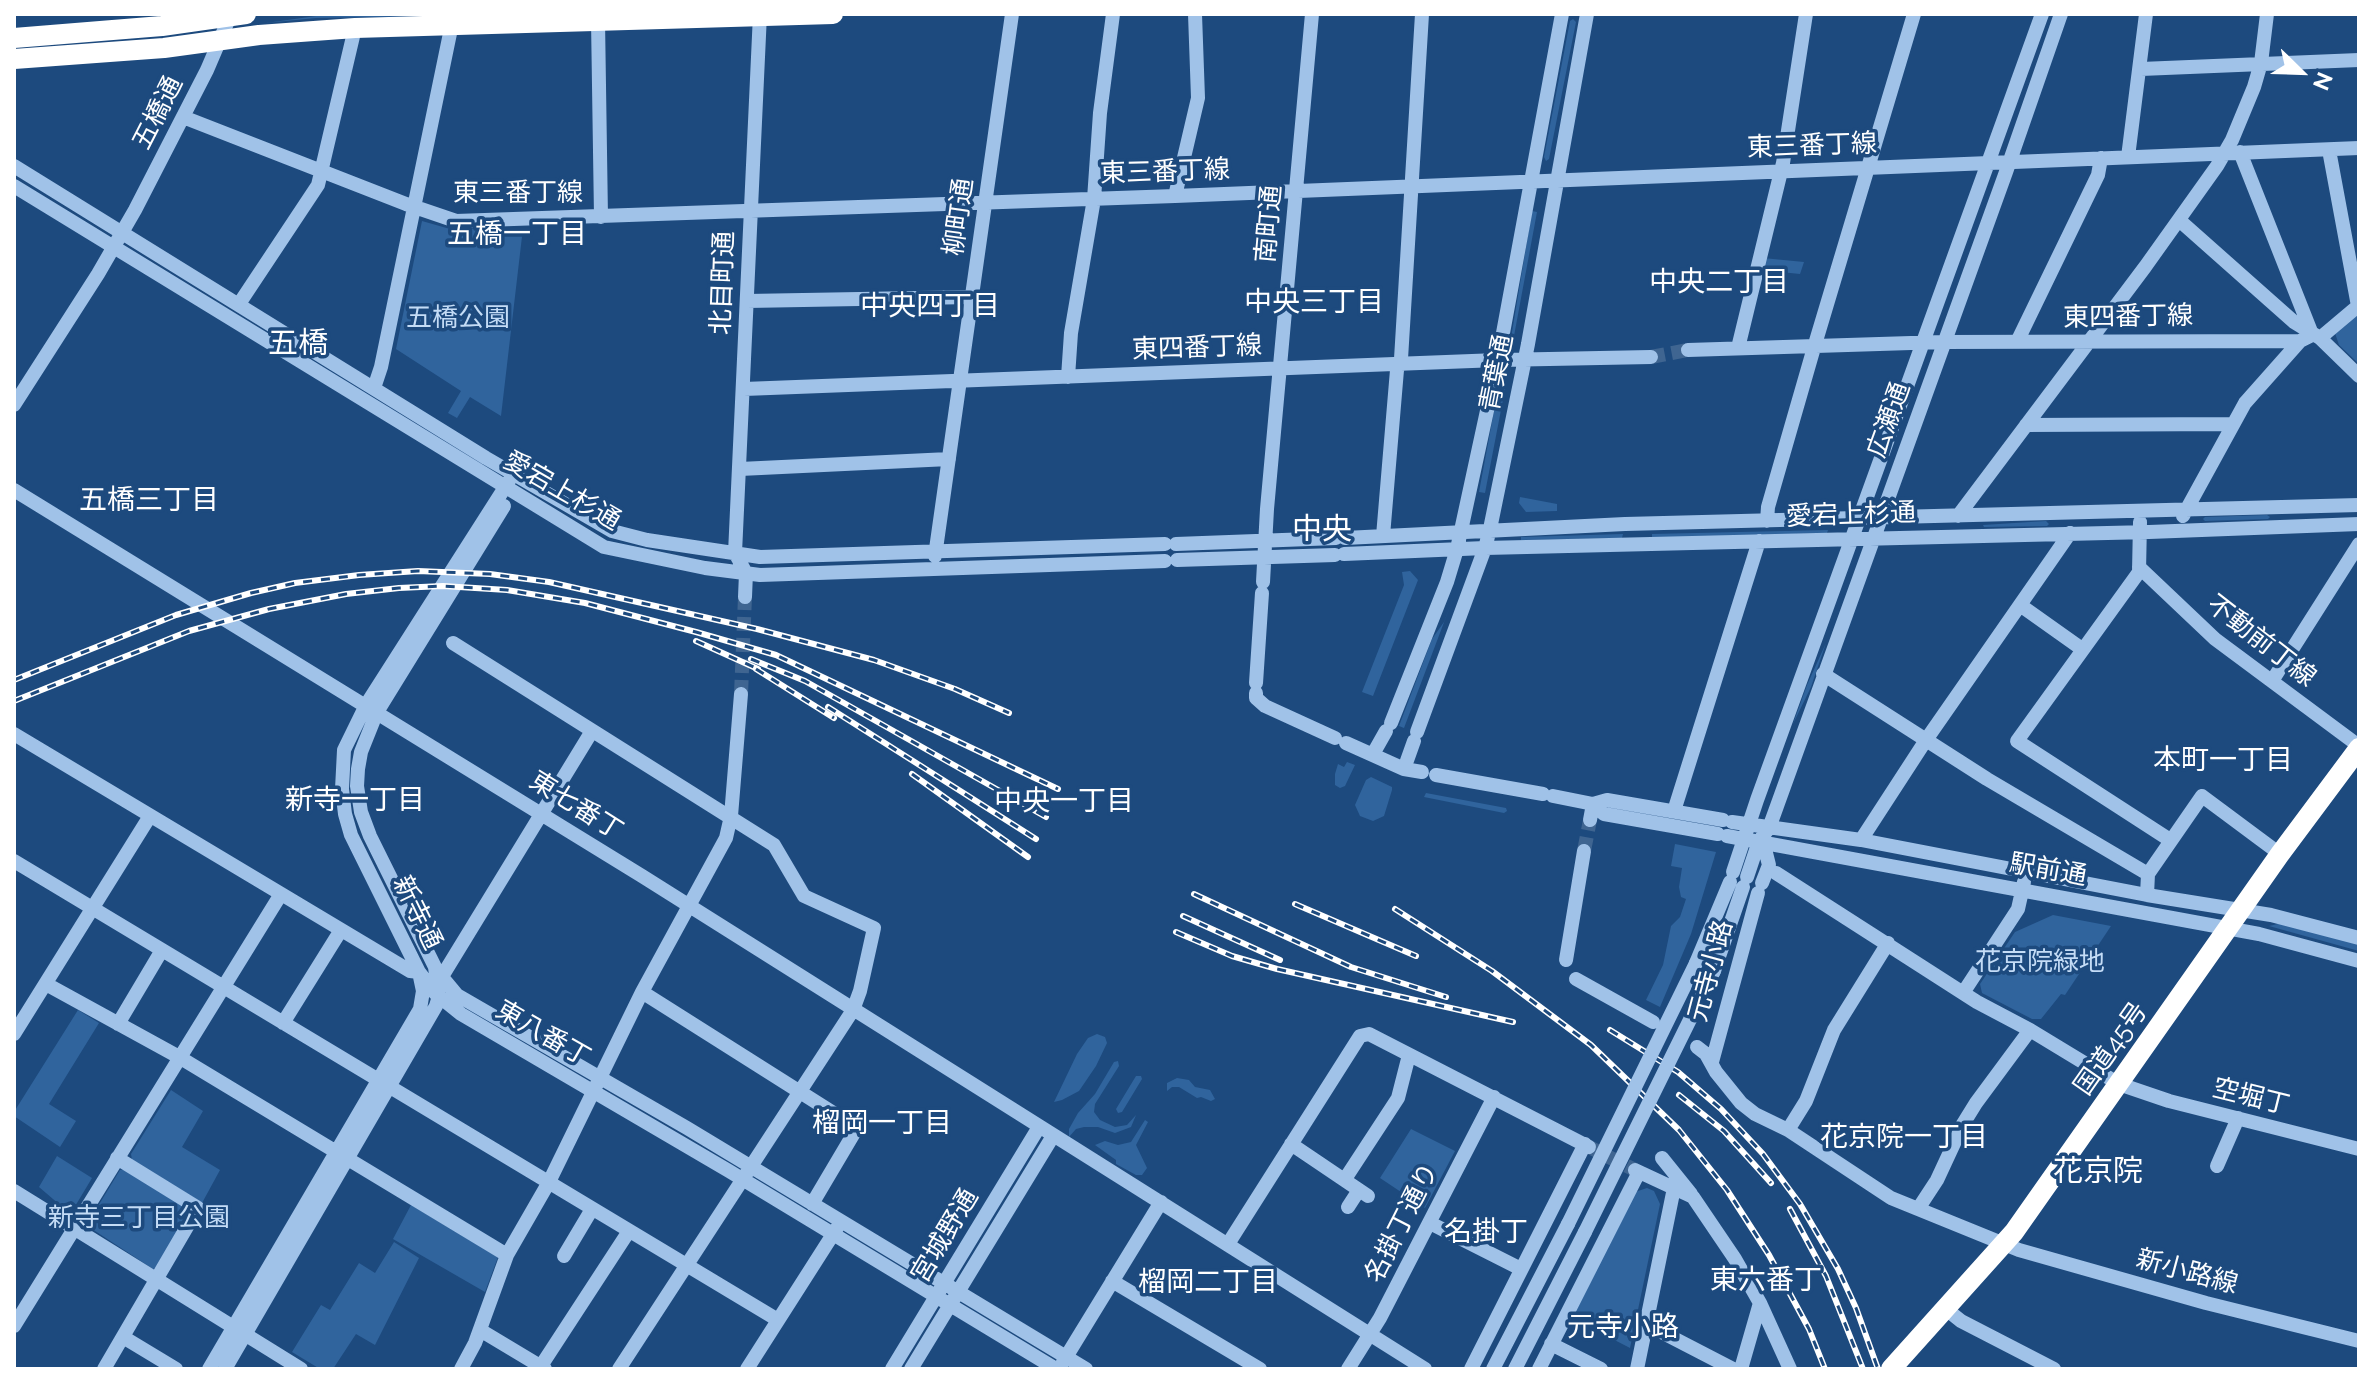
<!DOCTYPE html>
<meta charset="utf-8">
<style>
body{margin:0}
#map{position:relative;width:2373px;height:1383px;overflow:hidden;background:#1d4a7e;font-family:Raleway,sans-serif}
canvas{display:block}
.frame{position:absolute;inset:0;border:16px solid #fff;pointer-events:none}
.north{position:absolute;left:2261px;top:32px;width:80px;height:80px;-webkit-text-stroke:6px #1d4a7e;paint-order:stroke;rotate:113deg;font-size:22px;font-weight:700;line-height:32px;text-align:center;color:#fff}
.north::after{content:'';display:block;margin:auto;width:28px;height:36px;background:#fff;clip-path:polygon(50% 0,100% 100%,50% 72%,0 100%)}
</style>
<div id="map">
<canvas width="2373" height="1383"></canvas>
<div class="frame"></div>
<div class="north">N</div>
</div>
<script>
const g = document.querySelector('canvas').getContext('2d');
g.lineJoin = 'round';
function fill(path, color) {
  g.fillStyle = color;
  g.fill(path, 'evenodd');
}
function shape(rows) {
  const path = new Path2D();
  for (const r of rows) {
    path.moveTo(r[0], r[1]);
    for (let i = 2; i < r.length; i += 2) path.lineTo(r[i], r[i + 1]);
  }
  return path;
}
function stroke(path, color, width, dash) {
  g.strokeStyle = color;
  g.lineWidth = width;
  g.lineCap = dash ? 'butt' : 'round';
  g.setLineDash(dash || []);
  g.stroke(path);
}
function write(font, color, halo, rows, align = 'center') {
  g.font = font + ' Raleway,"Noto Sans JP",sans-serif';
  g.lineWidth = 7;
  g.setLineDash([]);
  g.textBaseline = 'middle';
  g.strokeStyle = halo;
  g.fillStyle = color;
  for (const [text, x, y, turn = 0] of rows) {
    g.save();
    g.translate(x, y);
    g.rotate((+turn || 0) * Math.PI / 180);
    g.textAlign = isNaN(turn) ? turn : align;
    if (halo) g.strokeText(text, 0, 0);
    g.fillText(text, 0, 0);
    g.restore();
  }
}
const green = shape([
 [370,14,432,16,316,18,266,23,316,16],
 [1573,19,1576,22,1549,159,1546,161,1544,157,1570,21],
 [1532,211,1537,212,1514,336,1511,338],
 [422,221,450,229,523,228,501,416,470,397,457,418,448,413,461,391,396,349],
 [1763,258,1804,262,1800,274,1761,270],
 [2359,311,2359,364,2339,345,2334,330],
 [1503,380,1506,384,1485,493,1479,492,1499,384],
 [1520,497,1557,504,1557,511,1526,512,1519,503],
 [2267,515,2270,517,2268,519,2205,521,2203,519,2205,517],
 [2046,521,2049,524,2047,526,1984,527,1983,525],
 [1828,530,1827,533,1652,538,1652,534],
 [1623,534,1622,538,1521,540,1521,537],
 [1410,571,1418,580,1373,696,1362,692,1404,585,1402,572],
 [1457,588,1404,728,1399,726,1432,639,1444,622],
 [1826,643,1811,687,1793,724,1807,685],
 [1347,762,1355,765,1345,786,1340,788,1335,785,1335,774,1338,764,1344,767],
 [1371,777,1392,787,1392,790,1384,816,1373,821,1360,816,1355,805,1366,780],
 [1426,793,1506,808,1507,811,1504,813,1424,797],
 [1675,844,1716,852,1691,934,1660,1007,1646,1000,1663,965,1671,926,1680,917,1686,899,1681,897,1679,887,1682,868,1671,866],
 [2053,915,2111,926,2065,995,2061,994,2041,1019,2032,1019,1982,993,1980,984,2015,932],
 [2282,923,2359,944,2359,951,2269,926],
 [78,1010,99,1023,49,1104,76,1121,60,1147,14,1116,14,1112],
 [1097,1034,1105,1037,1107,1043,1096,1066,1079,1091,1062,1100,1054,1102,1077,1054,1088,1038],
 [1118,1061,1119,1066,1095,1104,1094,1112,1100,1120,1115,1127,1127,1125,1136,1115,1131,1127,1115,1133,1098,1127,1084,1127,1076,1129,1069,1137,1069,1129,1078,1113,1095,1094,1114,1062],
 [1136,1076,1141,1076,1142,1079,1122,1112,1118,1113,1116,1109],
 [1177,1078,1189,1080,1195,1087,1210,1090,1215,1099,1211,1101,1201,1097,1197,1098,1179,1087,1172,1087,1167,1091,1167,1083],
 [171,1090,203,1111,182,1147,220,1170,202,1203,132,1160,131,1154],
 [1145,1120,1148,1122,1136,1145,1147,1168,1142,1175,1136,1175,1116,1164,1116,1160,1095,1145,1105,1141,1118,1145,1131,1142],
 [1411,1129,1455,1151,1425,1208,1380,1178],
 [57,1156,92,1178,74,1208,67,1211,39,1187],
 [126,1169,188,1207,190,1214,160,1266,153,1269,92,1229,89,1221,120,1170],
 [1647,1188,1654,1191,1660,1204,1630,1348,1570,1317,1635,1192],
 [411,1205,498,1257,485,1292,393,1239],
 [394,1242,419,1258,375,1345,356,1334,333,1369,320,1369,292,1352,321,1305,330,1310,359,1263,375,1273]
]);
const minorTunnel = shape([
 [1651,357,1688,350],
 [741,694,745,597],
 [1584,851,1590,820],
 [1589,1147,1635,1170]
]);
const minor = shape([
 [598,20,601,217],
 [2141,69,2359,60],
 [183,117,406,204,456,221,1175,196,2359,148],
 [2240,152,2312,334],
 [2128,157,2146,14],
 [14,166,486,458,612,531,647,540,760,557,1165,544],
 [14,186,604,547,705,568,760,575,1165,561],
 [1175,196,1198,98,1195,14],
 [2179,220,2294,322,2320,338,2359,376],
 [747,301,972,297],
 [239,304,318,185,355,28],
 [2320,338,2358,306,2329,150],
 [2017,342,2098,175,2101,158],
 [1738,348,1783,163,1806,14],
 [1688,350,1943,342,2300,341,2312,335],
 [1068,377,1071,333,1094,199,1100,113,1113,14],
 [374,388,381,367,454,14],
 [744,389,1498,360,1651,357],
 [14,405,98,274,135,210,207,70,231,14],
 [2026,425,2232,424],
 [740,469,949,459],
 [14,490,642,876,1425,1369],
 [1958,516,2145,267,2217,166,2232,140,2254,87,2261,63,2267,14],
 [2183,516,2245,403,2300,341],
 [1767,521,1768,507,1813,351,1914,14],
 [2140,522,2139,572,2017,741,2170,840],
 [1383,536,1397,370,1401,359,1422,14],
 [1345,538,1625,524,2359,505],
 [1176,544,1336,538],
 [1344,554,1485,548,2149,532,2359,524],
 [935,556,1012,14],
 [1177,560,1335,555],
 [2139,567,2215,639,2359,746],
 [1263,582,1267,509,1312,14],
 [745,597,746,573,735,553,760,14],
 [2020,605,2082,649],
 [453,643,774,845,804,896,874,928,860,991,853,1010,619,1369],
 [1823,674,1987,779,2148,874,2147,895],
 [2272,681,2359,544],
 [1256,683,1262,593],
 [1256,693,1256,698,1265,706,1335,738],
 [1391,723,1447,582,1457,549,1498,360,1562,14],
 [1417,732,1485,548,1490,529,1528,344,1587,14],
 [14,734,410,971,419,972,435,993,461,1014,729,1171,1056,1369],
 [1346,743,1404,769,1422,772],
 [1373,754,1386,731],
 [1404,769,1414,741],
 [1436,775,1543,794],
 [1553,796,1593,804,1607,800,1723,820],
 [1593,804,1604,814,1718,834],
 [1674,811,1759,541],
 [1590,820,1593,804],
 [1732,822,1861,840,2147,895,2271,915,2359,938],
 [1727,836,2259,934,2359,961],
 [1861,840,1926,740,2070,533],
 [1759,841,1766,853,1769,865,1762,883],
 [14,861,778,1320],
 [1733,872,1757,800,2042,14],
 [1776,873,1977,1002,2030,1030,2119,1084,2169,1101,2359,1149],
 [2148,874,2202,796,2280,854],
 [1747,877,1759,841,1769,828,1777,806,2006,172,2061,14],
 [1566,960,1584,851],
 [1696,963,1730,882],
 [437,971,457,995,687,1128,1086,1369],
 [1714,971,1743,887],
 [1576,979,1653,1022],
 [438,983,592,731],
 [46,984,179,1057,507,1255],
 [642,992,857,1128,812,1204],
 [1963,993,2018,909,2024,882],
 [283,1023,341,930],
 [118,1024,162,950],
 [14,1034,150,816],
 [1697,1047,1706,1054,1716,1072,1741,1103,1755,1114,1788,1130,1891,1198,2019,1250,2206,1303,2359,1341],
 [1712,1062,1758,893],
 [1788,1130,1806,1101,1834,1030,1888,943],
 [1291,1144,1368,1196],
 [1662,1158,1691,1194],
 [2217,1166,2238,1118],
 [1635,1170,1693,1197,1735,1259,1760,1303,1790,1369],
 [1345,1179,1398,1098,1409,1055],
 [14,1191,301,1369],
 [1348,1207,1359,1190],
 [1918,1209,1937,1180,1963,1124,1976,1103,2030,1030],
 [1430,1223,1521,1269],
 [1228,1244,1360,1036,1369,1034,1589,1147],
 [564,1256,592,1209],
 [1112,1281,1260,1369],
 [1946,1309,1961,1321,2054,1369],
 [1646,1324,1733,1369],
 [14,1326,281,894],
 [480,1330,545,1369],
 [123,1337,176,1369],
 [1551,1344,1601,1369],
 [1063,1362,1161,1202],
 [104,1369,198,1208,117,1158],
 [209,1369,420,1009,423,991,419,972,351,835,345,814,342,789,344,750,366,705,509,481],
 [225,1369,436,1006,439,996,435,967,370,836,361,812,357,786,358,769,361,752,377,712,504,506],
 [461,1369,475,1343,507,1255,549,1182,642,992,726,838,731,816,741,694],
 [539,1369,629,1231],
 [747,1369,837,1228],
 [892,1369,1039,1127],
 [911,1369,1053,1136],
 [1348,1369,1380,1318,1494,1097],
 [1471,1369,1585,1144],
 [1493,1369,1568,1224],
 [1515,1369,1585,1232],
 [1539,1369,1639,1172],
 [1637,1369,1674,1188],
 [1741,1369,1760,1303]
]);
const highway = shape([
 [14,38,162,26,246,14],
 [14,59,164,48,259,35,355,28,833,14],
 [1891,1369,2014,1232,2280,854,2359,748]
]);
const rail = shape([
 [696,641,758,669],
 [751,659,805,681,1046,817],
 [756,669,834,718],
 [14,680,176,615,251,593,295,583,359,575,418,571,490,574,549,582,757,629,874,660,955,689,1009,713],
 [14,701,189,631,269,609,346,594,399,588,443,586,507,590,585,603,696,632,776,655,1058,789],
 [828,707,1036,839],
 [912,774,1028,857],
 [1194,894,1351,967,1446,997],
 [1295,904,1416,956],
 [1395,909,1492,971,1591,1045,1679,1130,1727,1190,1769,1255,1809,1329,1825,1369],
 [1183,916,1280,960],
 [1176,932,1232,956,1277,969,1513,1022],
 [1610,1030,1678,1072,1721,1109,1763,1154,1800,1204,1838,1269,1856,1308,1878,1369],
 [1679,1095,1724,1131,1771,1183],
 [1790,1209,1826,1276,1863,1369]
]);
const minorBridge = shape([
 [1568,1224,1696,963],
 [1585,1232,1714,971]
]);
const streetNames = [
 ["五橋通",158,113,-63],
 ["東三番丁線",1812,146,-2],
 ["東三番丁線",1165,172,-2],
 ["東三番丁線",518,193],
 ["柳町通",959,217,-82],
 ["南町通",1269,224,-85],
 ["北目町通",723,283,-88],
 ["東四番丁線",2128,317,-1],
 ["東四番丁線",1197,348,-2],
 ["青葉通",1497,373,-79],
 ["広瀬通",1889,420,-70],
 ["愛宕上杉通",562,491,30],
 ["愛宕上杉通",1851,515,-2],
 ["不動前丁線",2261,641,38],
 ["東七番丁",576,806,32],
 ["駅前通",2048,870,10],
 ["新寺通",417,913,64],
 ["元寺小路",1711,971,-75],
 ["東八番丁",543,1034,30],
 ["国道45号",2111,1049,-55],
 ["空堀丁",2251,1097,14],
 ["名掛丁通り",1402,1223,-63],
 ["宮城野通",945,1236,-59],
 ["新小路線",2187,1272,15]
];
const parkNames = [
 ["五橋公園",458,318],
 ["花京院緑地",2040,962],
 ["新寺三丁目公園",139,1218]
];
const neighbourhoodNames = [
 ["五橋一丁目",517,235],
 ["中央二丁目",1719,283],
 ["中央三丁目",1314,303],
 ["中央四丁目",930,307],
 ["五橋三丁目",149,501],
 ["本町一丁目",2223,761],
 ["新寺一丁目",355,801],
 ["中央一丁目",1064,802],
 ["榴岡一丁目",882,1124],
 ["花京院一丁目",1904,1138],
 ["名掛丁",1486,1233],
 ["東六番丁",1766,1281],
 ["榴岡二丁目",1208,1283],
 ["元寺小路",1623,1328]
];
const quarterNames = [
 ["五橋",298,344],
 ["中央",1322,530],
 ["花京院",2098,1172]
];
fill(green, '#30649d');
stroke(minorTunnel, '#3f6591', 14, [14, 7]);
stroke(minor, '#a0c2e8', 14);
stroke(highway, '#fff', 20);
stroke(rail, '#fff', 6);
stroke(rail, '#1d4a7e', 3, [9]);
stroke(minorBridge, '#a0c2e8', 14);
write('26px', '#fff', '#1d4a7e', streetNames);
write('26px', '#c4dcf6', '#1d4a7e', parkNames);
write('28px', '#fff', '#1d4a7e', neighbourhoodNames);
write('30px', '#fff', '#1d4a7e', quarterNames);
</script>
